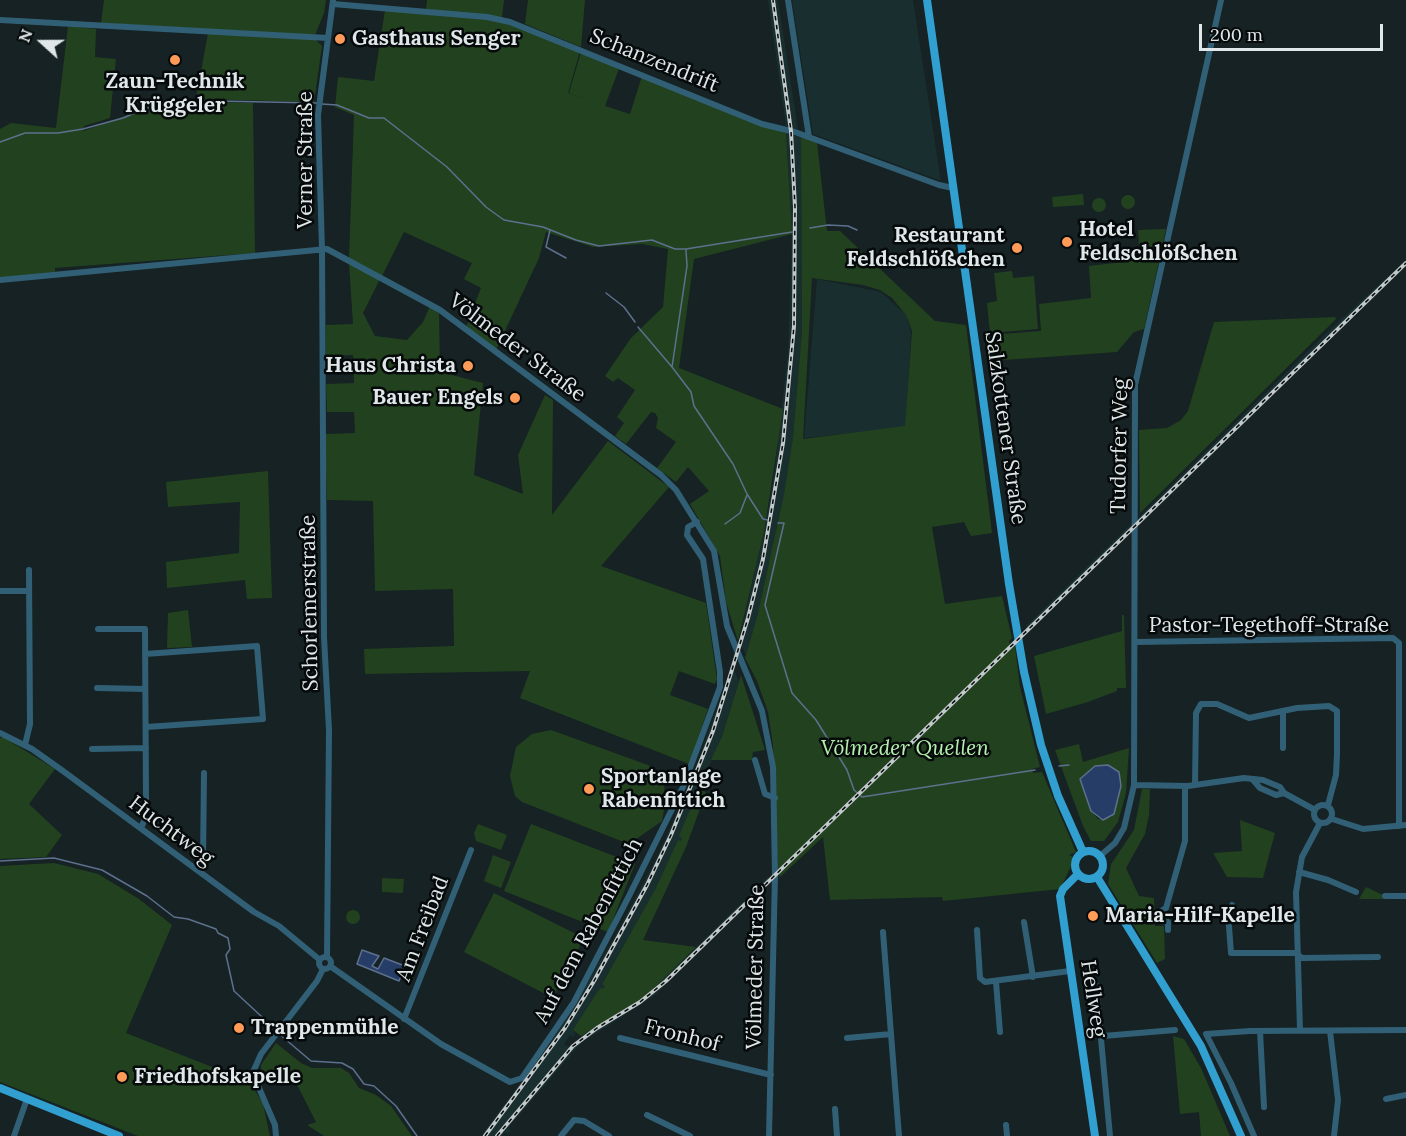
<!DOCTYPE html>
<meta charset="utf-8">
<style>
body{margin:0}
#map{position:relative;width:1406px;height:1136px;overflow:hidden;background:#162223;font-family:Lora,serif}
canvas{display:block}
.north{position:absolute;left:12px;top:12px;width:60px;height:60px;-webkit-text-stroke:4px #060a0b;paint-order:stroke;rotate:291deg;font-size:16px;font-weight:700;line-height:24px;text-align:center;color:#dfe7e8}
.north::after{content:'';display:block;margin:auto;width:21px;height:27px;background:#dfe7e8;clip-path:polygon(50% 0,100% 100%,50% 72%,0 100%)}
.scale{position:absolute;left:1199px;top:24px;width:184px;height:27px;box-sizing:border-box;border:3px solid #dfe7e8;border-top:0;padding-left:8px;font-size:18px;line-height:21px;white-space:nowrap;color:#dfe7e8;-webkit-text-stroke:4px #060a0b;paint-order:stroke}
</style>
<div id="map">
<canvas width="1406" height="1136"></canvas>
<div class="north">N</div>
<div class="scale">200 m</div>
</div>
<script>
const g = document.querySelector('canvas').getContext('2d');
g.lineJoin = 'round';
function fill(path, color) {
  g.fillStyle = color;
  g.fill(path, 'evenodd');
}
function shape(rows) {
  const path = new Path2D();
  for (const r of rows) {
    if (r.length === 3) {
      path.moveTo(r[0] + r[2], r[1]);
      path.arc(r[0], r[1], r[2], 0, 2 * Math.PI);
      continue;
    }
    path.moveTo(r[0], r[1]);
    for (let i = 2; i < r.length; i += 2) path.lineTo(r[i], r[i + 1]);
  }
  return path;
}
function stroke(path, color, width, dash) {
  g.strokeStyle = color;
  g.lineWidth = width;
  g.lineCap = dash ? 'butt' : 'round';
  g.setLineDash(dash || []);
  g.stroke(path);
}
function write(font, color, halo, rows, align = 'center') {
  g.font = font + ' Lora,serif';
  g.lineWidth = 5;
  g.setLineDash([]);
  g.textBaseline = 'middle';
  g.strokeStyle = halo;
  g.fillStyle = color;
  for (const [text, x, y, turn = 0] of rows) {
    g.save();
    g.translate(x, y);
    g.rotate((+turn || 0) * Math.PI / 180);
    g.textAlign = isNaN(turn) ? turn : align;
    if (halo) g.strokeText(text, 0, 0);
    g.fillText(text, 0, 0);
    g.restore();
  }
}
const built = shape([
 [768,0,778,0,798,129,786,126],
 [792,0,913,0,941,181,813,134],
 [786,133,801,137,802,331,793,437,784,494,757,617,746,655,739,641,764,532,775,469,788,353,792,234],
 [1406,260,1406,266,1136,527,1136,520,1326,333],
 [817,279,881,292,906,315,911,332,906,427,804,438],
 [1132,523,1132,529,1027,631,1026,626],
 [732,666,739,681,722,735,680,836,683,837,681,842,678,840,655,891,602,983,605,986,603,990,600,988,573,1031,576,1033,573,1037,570,1035,564,1044,569,1047,593,1027,646,996,768,877,769,883,655,995,581,1043,508,1128,511,1131,508,1134,505,1132,501,1136,481,1136,556,1035,617,933,658,855,690,784]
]);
const green = shape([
 [104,0,326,0,324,13,315,35,101,23],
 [427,0,504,0,502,17,426,10],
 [528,0,585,0,581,47,525,24],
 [385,10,505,21,580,51,568,93,588,100,569,93,581,52,620,66,605,106,630,114,642,76,786,133,792,234,694,259,679,368,783,409,764,532,738,641,726,602,720,556,690,504,709,491,688,467,676,482,657,468,676,442,656,428,658,418,655,413,651,412,626,444,615,436,624,423,617,417,635,390,618,378,613,382,605,376,631,338,663,307,668,249,642,244,593,247,546,232,539,258,496,350,466,327,481,288,464,279,472,263,404,232,382,276,349,258,354,115,335,107,338,77,374,81],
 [68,26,96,29,95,57,116,59,110,118,84,126,83,131,167,101,253,103,255,253,55,268,55,272,0,278,0,129,11,123,56,128],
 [208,33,315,39,322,46,314,102,196,99],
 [801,137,817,142,827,231,840,231,935,321,966,325,992,533,971,536,964,522,932,527,945,604,1002,596,1012,638,1009,641,1011,649,1015,646,1020,687,1040,767,1032,769,1033,773,1042,772,1076,852,1069,855,1075,858,1060,889,943,901,942,897,830,900,823,837,780,877,778,872,773,745,768,712,757,681,745,658,757,617,784,494,793,437,802,331],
 [812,278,863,285,880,290,892,298,906,315,912,331,905,426,803,439],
 [1083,194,1084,205,1053,207,1052,197],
 [1128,202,7],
 [1099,205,7],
 [1166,229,1144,329,1134,332,1117,352,990,361,988,335,1041,331,1039,304,1091,298,1089,266,1140,260,1138,230],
 [349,263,380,279,363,313,375,336,407,340,423,322,430,306,439,313,440,372,483,383,474,475,523,494,518,455,545,395,553,400,552,515,608,441,669,487,601,566,706,603,717,679,715,684,679,671,670,695,708,709,689,764,520,698,530,671,365,674,364,649,454,646,453,589,375,591,373,501,327,500,325,434,355,433,354,412,327,412,326,384,354,383,353,355,326,356,326,325,353,324],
 [1012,271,1013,278,1034,276,1038,329,990,333,987,303,997,301,994,273],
 [1335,317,1336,319,1140,513,1139,430,1167,428,1181,420,1188,411,1214,322],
 [268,471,272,598,247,599,245,580,167,588,166,562,239,553,240,502,168,507,166,482],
 [188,610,192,647,167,648,168,613],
 [1122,615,1124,615,1126,688,1117,688,1117,691,1088,702,1046,714,1034,656,1122,631],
 [741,675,765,750,753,752,752,760,711,760,722,736],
 [551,730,648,765,664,781,665,804,662,821,629,844,522,802,515,796,510,776,516,747,532,734],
 [3,737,55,769,29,804,62,835,46,857,0,859,0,738],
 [1079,744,1083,762,1129,748,1126,793,1118,822,1104,841,1091,841,1083,826,1055,750],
 [1108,765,1118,772,1119,798,1111,817,1098,819,1091,811],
 [699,789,706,792,686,847,643,940,696,947,646,996,581,1036,573,1030,600,988,603,989,605,986,602,984,655,890,678,840,681,841,682,838,679,836],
 [1142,789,1150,789,1149,815,1145,834,1126,868,1139,896,1154,898,1155,926,1164,926,1165,959,1157,963,1108,884,1111,864,1134,830],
 [1240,820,1275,833,1263,878,1227,877,1213,853,1242,851],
 [478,824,507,835,501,850,476,841,474,833],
 [531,824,635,864,608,932,504,891],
 [493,855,511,862,501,888,484,881],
 [54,863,98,874,139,899,172,925,126,1033,250,1082,263,1104,270,1136,138,1136,0,1082,0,866],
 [382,878,404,879,403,893,382,892],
 [1366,887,1383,895,1383,899,1359,899],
 [494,893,584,938,553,998,464,952],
 [353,917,7],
 [1173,1036,1184,1039,1201,1068,1230,1136,1201,1136,1199,1112,1180,1114],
 [276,1043,301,1063,312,1068,341,1068,349,1073,359,1088,376,1095,391,1106,412,1136,324,1136,307,1125,316,1122,288,1067,261,1078,261,1065]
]);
const water = shape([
 [1108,765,1119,772,1121,786,1114,814,1103,820,1091,811,1080,779,1095,766,1108,765],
 [362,950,379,956,372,966,378,969,384,958,405,966,399,981,357,964,362,950]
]);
const stream = shape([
 [322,104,337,105,369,118,384,118,447,167,486,207,504,220,543,227,576,240,599,246,652,240,675,249,686,249,792,232],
 [0,142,25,133,58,133,83,129,123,118,166,100,317,103],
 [810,228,828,225,848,226,857,230],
 [550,230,546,247,566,258],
 [686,250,687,266,672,367,691,392,694,406,733,464,747,494,763,519,768,520],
 [606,293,624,307,635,322],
 [638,327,672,367],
 [778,523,784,523,765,605,792,693,816,720,847,770,854,790,862,797,1035,770],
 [725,524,740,513,747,495],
 [1059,766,1069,765],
 [0,861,54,858,102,870,147,896,174,917,188,919,216,929,218,933,228,938,230,949,226,955,234,991,275,1029],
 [278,1033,311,1061,342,1063,353,1069,364,1084,374,1086,396,1106,417,1136]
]);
const minor = shape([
 [788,0,809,137],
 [333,4,487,17,510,22,762,124,795,132,939,185,953,188],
 [0,20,328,38],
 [0,280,327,249,440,310,661,475,676,490,714,551,727,626,762,711,773,767,775,875,769,1136],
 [0,591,29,591],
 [98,629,145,629,146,801,145,819,141,828],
 [1135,642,1393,638,1399,643,1399,826],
 [145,654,257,646,263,719,146,727],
 [97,688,145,689],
 [0,733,32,749,63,771,254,912,279,926,320,960],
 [25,745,30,724,29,570],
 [1283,748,1283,712],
 [92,749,146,748],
 [755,760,765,794,775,798],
 [1253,780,1260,788,1276,795,1284,793],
 [1134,785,1188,786,1244,778,1263,780,1280,787,1284,793,1315,810],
 [1195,785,1196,713,1201,704,1217,704,1249,718,1297,708,1329,706,1337,711,1337,754,1336,775,1328,805],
 [1323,814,9],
 [1332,819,1363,829,1406,825],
 [1100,856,1115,843,1124,828,1134,785,1135,385,1221,0],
 [198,871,203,862,204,773],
 [1299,872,1328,880,1356,892],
 [1385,896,1406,896],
 [1232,905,1228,913,1231,953,1296,953,1302,958,1378,957],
 [1024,922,1033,977],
 [977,930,980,978,985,982,1070,971],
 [1168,930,1168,922,1158,921,1158,913,1166,908,1185,841,1185,786],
 [883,932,899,1136],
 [327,957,329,730,324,637,322,249,318,115,333,0],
 [325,963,6],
 [330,966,441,1044,510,1082,522,1078,574,1002,629,896,683,787,720,687,720,672,703,559,687,535,688,527,697,522],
 [996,982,1000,1032],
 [1096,985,1110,1136],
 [404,1019,471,850],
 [1300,1030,1296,892,1302,857,1320,823],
 [1260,1031,1264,1107],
 [1330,1031,1338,1100,1334,1136],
 [1103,1036,1175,1030],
 [620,1038,771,1075],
 [847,1038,891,1034],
 [1386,1099,1406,1095],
 [835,1109,837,1136],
 [647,1115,690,1136],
 [1006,1125,1007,1136],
 [14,1136,27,1099],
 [276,1136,275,1125,256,1081,254,1070,261,1054,317,981,323,969],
 [561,1136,574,1120,584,1121,609,1136],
 [1254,1136,1231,1083,1206,1034,1250,1031,1406,1030]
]);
const major = shape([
 [927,0,1009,584,1024,672,1041,745,1058,796,1083,852],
 [1089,865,14],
 [1078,874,1063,889,1060,896,1095,1136],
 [1097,877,1201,1046,1241,1136],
 [0,1088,119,1136]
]);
const rail = shape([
 [485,1136,565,1028,594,981,647,885,671,835,713,731,748,618,763,559,783,443,794,326,795,207,791,131,773,0],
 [497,1136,573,1046,597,1028,640,1002,666,981,1406,263]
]);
const markers = [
 [340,39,6,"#fe9b59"],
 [175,60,6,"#fe9b59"],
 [1067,242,6,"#fe9b59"],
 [1017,248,6,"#fe9b59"],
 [468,366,6,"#fe9b59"],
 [515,398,6,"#fe9b59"],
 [589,789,6,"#fe9b59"],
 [1093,916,6,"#fe9b59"],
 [239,1028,6,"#fe9b59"],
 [122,1077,6,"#fe9b59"]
];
const poiNames = [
 ["Gasthaus Senger",352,39],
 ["Zaun-Technik",175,82,"center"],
 ["Krüggeler",175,106,"center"],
 ["Hotel",1079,230],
 ["Feldschlößchen",1079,254],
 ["Restaurant",1005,236,"right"],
 ["Feldschlößchen",1005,260,"right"],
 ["Haus Christa",456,366,"right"],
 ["Bauer Engels",503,398,"right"],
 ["Sportanlage",601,777],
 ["Rabenfittich",601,801],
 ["Maria-Hilf-Kapelle",1105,916],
 ["Trappenmühle",251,1028],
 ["Friedhofskapelle",134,1077]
];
const streetNames = [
 ["Schanzendrift",654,61,22],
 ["Verner Straße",306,160,-90],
 ["Völmeder Straße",517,348,37],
 ["Salzkottener Straße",1005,428,82],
 ["Tudorfer Weg",1120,446,-89],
 ["Schorlemerstraße",310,603,-91],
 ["Pastor-Tegethoff-Straße",1269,626],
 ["Huchtweg",171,831,37],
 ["Am Freibad",423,929,-69],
 ["Auf dem Rabenfittich",589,931,-62],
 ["Völmeder Straße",756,967,-89],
 ["Hellweg",1093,999,81],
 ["Fronhof",682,1036,14]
];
const parkNames = [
 ["Völmeder Quellen",905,749]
];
fill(built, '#192e2f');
fill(green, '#22421f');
fill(water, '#253d67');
stroke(water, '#5d708e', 1.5);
stroke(stream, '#5d708e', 1.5);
stroke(minor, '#316076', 6);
stroke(major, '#319fcf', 8);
stroke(rail, '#c1c9ca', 4);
stroke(rail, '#060a0b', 1.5, [4.5]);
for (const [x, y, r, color] of markers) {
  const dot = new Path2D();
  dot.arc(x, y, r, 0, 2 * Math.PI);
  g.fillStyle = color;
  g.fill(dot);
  stroke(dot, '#060a0b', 2);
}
write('bold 21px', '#dfe7e8', '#060a0b', poiNames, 'left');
write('21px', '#dfe7e8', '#060a0b', streetNames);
write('italic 21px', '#b5f1ae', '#060a0b', parkNames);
</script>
